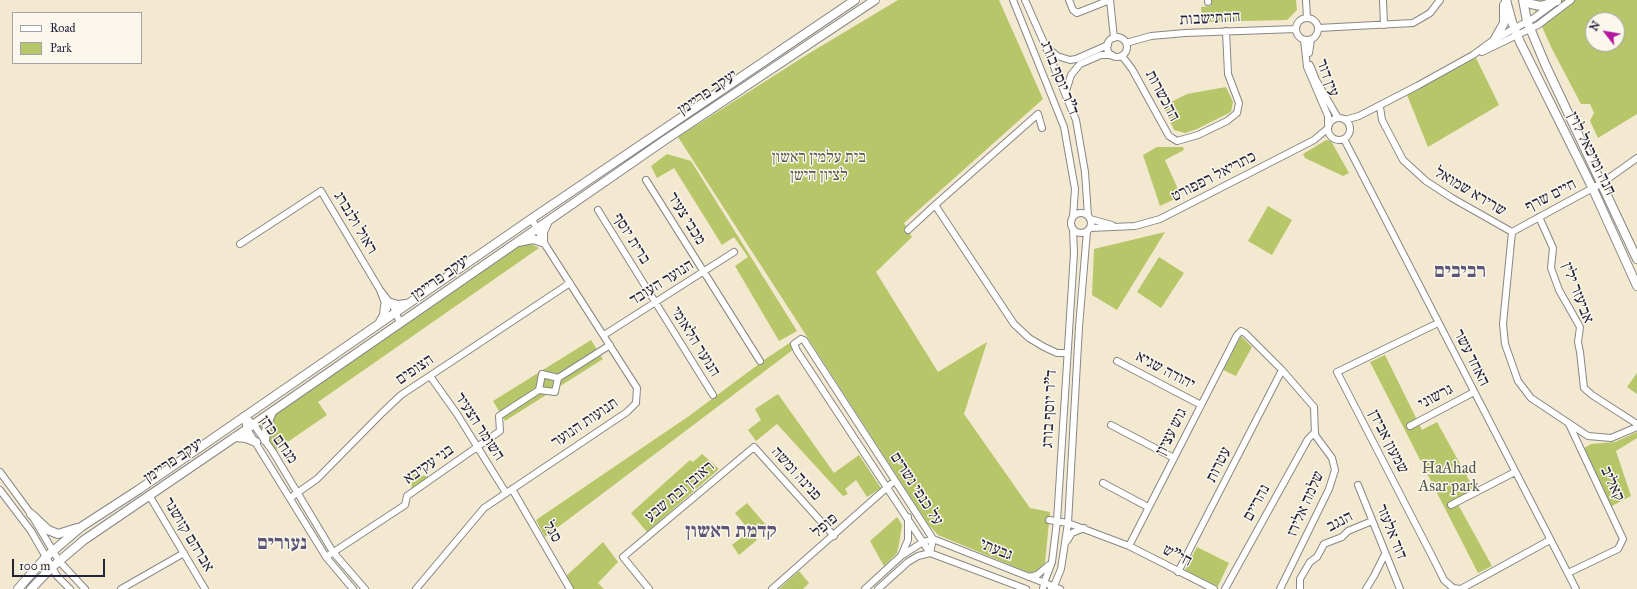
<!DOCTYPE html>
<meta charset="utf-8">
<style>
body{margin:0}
#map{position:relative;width:1637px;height:589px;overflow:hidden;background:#f2e9d0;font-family:"IM FELL Great Primer",serif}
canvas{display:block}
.legend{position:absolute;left:12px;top:12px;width:130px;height:52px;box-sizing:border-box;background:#fbf7ec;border:1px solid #a4a2a5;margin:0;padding:5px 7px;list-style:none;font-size:12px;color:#22223b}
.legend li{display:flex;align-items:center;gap:8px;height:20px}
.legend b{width:20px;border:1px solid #a4a2a5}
.north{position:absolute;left:1585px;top:12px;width:40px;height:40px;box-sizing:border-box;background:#fbf7ec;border:1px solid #a4a2a5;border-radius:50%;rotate:301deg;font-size:11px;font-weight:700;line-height:16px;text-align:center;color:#22223b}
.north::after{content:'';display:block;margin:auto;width:14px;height:18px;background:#b5179e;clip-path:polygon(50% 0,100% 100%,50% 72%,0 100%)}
.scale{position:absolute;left:12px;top:559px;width:93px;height:18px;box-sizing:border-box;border:2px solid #22223b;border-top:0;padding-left:5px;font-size:12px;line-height:14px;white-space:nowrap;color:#22223b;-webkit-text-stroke:3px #fbf7ec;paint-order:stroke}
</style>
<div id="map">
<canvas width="1637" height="589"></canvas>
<ul class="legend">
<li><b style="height:5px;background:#fff"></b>Road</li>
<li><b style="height:11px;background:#b7c669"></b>Park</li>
</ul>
<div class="north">N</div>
<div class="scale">100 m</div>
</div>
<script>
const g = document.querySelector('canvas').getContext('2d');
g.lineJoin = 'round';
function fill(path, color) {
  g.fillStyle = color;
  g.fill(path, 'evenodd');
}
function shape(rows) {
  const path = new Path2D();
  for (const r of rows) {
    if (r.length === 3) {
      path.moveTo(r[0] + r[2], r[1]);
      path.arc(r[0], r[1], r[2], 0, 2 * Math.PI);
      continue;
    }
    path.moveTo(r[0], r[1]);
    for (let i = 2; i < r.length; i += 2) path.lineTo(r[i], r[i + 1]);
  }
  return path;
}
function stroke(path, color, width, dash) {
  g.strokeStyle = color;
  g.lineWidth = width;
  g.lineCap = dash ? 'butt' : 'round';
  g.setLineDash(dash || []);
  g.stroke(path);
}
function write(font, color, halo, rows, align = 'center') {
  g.font = font + ' "IM FELL Great Primer","Frank Ruhl Libre",serif';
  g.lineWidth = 3;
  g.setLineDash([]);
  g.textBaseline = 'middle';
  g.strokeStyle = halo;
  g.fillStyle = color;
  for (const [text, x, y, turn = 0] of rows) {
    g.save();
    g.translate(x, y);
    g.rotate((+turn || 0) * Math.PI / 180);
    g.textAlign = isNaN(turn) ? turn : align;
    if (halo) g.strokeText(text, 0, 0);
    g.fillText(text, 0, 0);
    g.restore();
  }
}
const green = shape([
 [898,0,999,0,1043,99,904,223,912,237,876,272,938,372,987,342,964,414,1030,508,1050,512,1045,563,1038,570,1030,573,938,535,928,524,678,137,808,54],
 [1211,0,1296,0,1297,10,1287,20,1202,22,1201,7,1211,6],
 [1530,0,1637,0,1637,114,1598,138,1590,121,1594,113,1590,104,1581,104,1552,49],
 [1593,20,1617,20,1617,44,1593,44],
 [1476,58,1499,105,1428,147,1407,95],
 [1226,87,1233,102,1231,112,1197,129,1185,133,1174,130,1163,106,1187,94],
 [1326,140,1331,141,1349,173,1343,176,1305,158,1303,154],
 [1157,147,1183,147,1184,150,1165,160,1181,196,1160,206,1143,155],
 [667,154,691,161,797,331,779,341,735,266,748,257,734,237,722,245,674,168,657,178,651,166],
 [1268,206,1292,220,1272,255,1248,241],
 [1165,232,1117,310,1092,295,1094,249],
 [529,243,539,248,318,402,327,415,273,452,254,425,510,247],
 [1159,257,1184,273,1161,308,1137,292],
 [1241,336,1252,347,1236,376,1223,370],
 [591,340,603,359,505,421,493,401],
 [791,342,794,349,545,537,536,520,689,416,767,358],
 [1385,355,1422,430,1437,422,1474,489,1455,499,1492,566,1478,573,1370,362],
 [1637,373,1637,394,1627,387],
 [778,394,834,473,859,455,881,488,867,497,856,480,845,489,848,494,843,496,777,424,756,441,748,430,761,420,755,409],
 [1637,432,1637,438,1616,451,1631,496,1610,507,1581,450,1591,444,1615,442],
 [702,454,719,469,647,532,631,513,690,460,693,462],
 [413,474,430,477,411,490],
 [747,503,766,525,754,535,757,540,739,555,732,545,750,531,735,513],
 [897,517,902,525,899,544,897,553,884,566,870,541],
 [603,542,618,562,598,583,604,589,570,589,564,578],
 [1197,547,1229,563,1217,588,1184,572],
 [799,571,809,583,803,589,779,589]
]);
const minor = shape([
 [1013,0,1064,127,1075,189,1073,217],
 [1025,0,1045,45,1076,120,1085,172,1088,216],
 [1069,0,1073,10,1077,13,1110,0],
 [1110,0,1114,38],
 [1208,0,1208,2],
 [1306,0,1307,18],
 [1383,0,1384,25],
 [1307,29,11],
 [1318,28,1413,23,1430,13,1440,0],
 [1117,47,10],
 [1304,40,1307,67,1328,116,1328,124],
 [1126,43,1151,36,1185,33,1296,29],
 [1048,48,1057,56,1070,60,1076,59,1108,45],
 [1482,52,1538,25,1571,0],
 [1309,53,1311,40],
 [1122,56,1132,69,1169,136,1177,141,1198,135,1227,121,1237,113,1239,103,1228,74,1226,31],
 [1310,65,1316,80,1338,118],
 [1066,91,1071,75,1080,64,1101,55,1112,55],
 [1380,107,1382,120,1403,160,1426,181,1452,198,1512,232],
 [1339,129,11],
 [1345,120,1359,116,1417,86,1473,55,1495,39,1534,18,1553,4],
 [1042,128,1038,114,935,205,1014,324,1029,338,1044,347,1057,353,1066,353],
 [1344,139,1576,589],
 [646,180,760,361],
 [598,210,713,395],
 [1081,223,10],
 [1539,217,1553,248,1551,268,1559,290,1580,327,1578,342,1580,352,1584,388,1592,395,1637,424],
 [1090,219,1112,225],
 [1090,228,1135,226,1160,219,1314,140,1327,129],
 [908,230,935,205],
 [1512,232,1503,324,1505,344,1518,381,1531,398,1588,436,1611,438,1637,427],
 [1512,232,1602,183,1637,158],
 [240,244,321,191,380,290,394,308,400,323],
 [380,290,387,309],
 [1438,323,1337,372,1433,558,1444,580,1453,588,1461,589,1550,540],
 [604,335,734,252],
 [801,339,804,340,933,539,930,553,797,351,794,344,801,339],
 [1117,361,1201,405],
 [430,376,457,414,506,493],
 [539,390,542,374,558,378],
 [244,416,254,425,273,452,333,552,365,589],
 [244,416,247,429,326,557,353,589],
 [1111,425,1174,458],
 [1410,426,1474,392],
 [0,472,31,514,59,561,85,589],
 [1103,483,1148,507],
 [1358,485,1400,589],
 [512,489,570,589],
 [0,490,31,531,57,576,70,589],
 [149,495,205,589],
 [290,498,317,479,382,413,401,395,570,283],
 [1451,505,1515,472],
 [1049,520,1068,523,1129,546,1214,589],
 [1067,541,1072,533,1084,528],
 [1129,546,1237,335,1241,331,1245,333,1282,370,1314,407,1315,435,1332,458,1335,470,1329,489,1280,589],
 [930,553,1026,589],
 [901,556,908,540,908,517],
 [326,557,405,505,407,496,500,431,499,416,539,390,555,392,558,378,610,345],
 [1178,572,1282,370],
 [1568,573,1618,549,1623,539,1569,424],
 [1029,577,1037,575,1049,565],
 [121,589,184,553],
 [416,589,484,508,627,412,636,403,637,388,546,246,534,223,530,220],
 [649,589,623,557,754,447,834,536],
 [772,589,891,484],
 [865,589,901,556,923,542,933,539,1060,589],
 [878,589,908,562,918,556,930,553],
 [1043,589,1044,583,1052,562,1057,521,1074,253,1073,229],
 [1051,589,1054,586,1061,569,1068,523,1079,327,1087,231],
 [1225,589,1308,439,1315,432],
 [1300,589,1300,579,1310,562,1317,557,1324,544,1342,537,1348,531,1372,521],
 [1366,589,1374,576,1385,554]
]);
const major = shape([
 [1506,0,1512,22,1520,42,1593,189,1637,286],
 [1523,0,1527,21,1545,64,1637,259],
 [1526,0,1531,4,1541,6,1557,1],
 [1495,39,1504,23,1504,5],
 [543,241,543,232,548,221],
 [518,242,533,239,542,242],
 [391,303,398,305,406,304],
 [380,322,384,315,385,306],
 [235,437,246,438,256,442],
 [265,440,267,424,272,412],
 [31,514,48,530,58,534,77,528],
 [18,589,46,557,81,527,138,490,534,217,855,0],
 [31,589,51,568,84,540,244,431,665,140,875,0]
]);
const streetNames = [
 ["ההתישבות",1210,19,-3],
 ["ד\"ר יוסף בורג",1059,78,68],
 ["עין דור",1327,78,70],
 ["יעקב פריימן",708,93,-34],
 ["ההכשרות",1162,96,62],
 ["חנה ומיכאל לוין",1591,154,64],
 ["כתריאל רפפורט",1214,177,-27],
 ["שרירא שמואל",1470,192,31],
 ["חיים שרף",1551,196,-27],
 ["מכבי צעיר",686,219,58],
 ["ראול ולנברג",355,223,59],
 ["ברית יוסף",631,239,58],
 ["יעקב פריימן",441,278,-35],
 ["הנוער העובד",662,283,-32],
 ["אביעזר ילין",1577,293,69],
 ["הנוער הלאומי",695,342,58],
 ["האחד עשר",1471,358,63],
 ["הצופים",415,370,-34],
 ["יהודה שגיא",1165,371,28],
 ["גרשוני",1436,397,-28],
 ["ד\"ר יוסף בורג",1050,409,-87],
 ["תנועות הנוער",585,423,-34],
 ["השומר הצעיר",479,427,57],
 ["גוש עציון",1172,432,-63],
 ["מנחם כהן",278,440,55],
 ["שמעון אבידן",1388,442,63],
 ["יעקב פריימן",174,461,-34],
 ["בני עקיבא",429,465,-35],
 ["עטרות",1219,465,-63],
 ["פנינה ומשה",796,474,48],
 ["קאליב",1612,484,65],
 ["על כנפי נשרים",916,489,57],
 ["ראובן ובת שבע",680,492,-40],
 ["נהריים",1257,503,-61],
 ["שלמה אלירז",1306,504,-66],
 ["הנגב",1340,522,-27],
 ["פופל",825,526,-41],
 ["סגל",552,532,60],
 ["דוד אלעזר",1391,532,68],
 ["אברהם קזושנר",188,535,59],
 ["גבעתי",996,550,22],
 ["חי\"ש",1177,556,27]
];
const parkNames = [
 ["בית עלמין ראשון",819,158],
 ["לציון הישן",819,176],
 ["HaAhad",1449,469],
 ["Asar park",1449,487]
];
const districtNames = [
 ["רביבים",1460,272],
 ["קדמת ראשון",731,532],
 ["נעורים",282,544]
];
fill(green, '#b7c669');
stroke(minor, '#8a8686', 8);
stroke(major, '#8a8686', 10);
stroke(minor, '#fff', 6);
stroke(major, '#fff', 8);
write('16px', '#22223b', '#fbf7ec', streetNames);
write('16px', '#565b4b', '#fbf7ec', parkNames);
write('bold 20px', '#5c5578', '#fbf7ec', districtNames);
</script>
